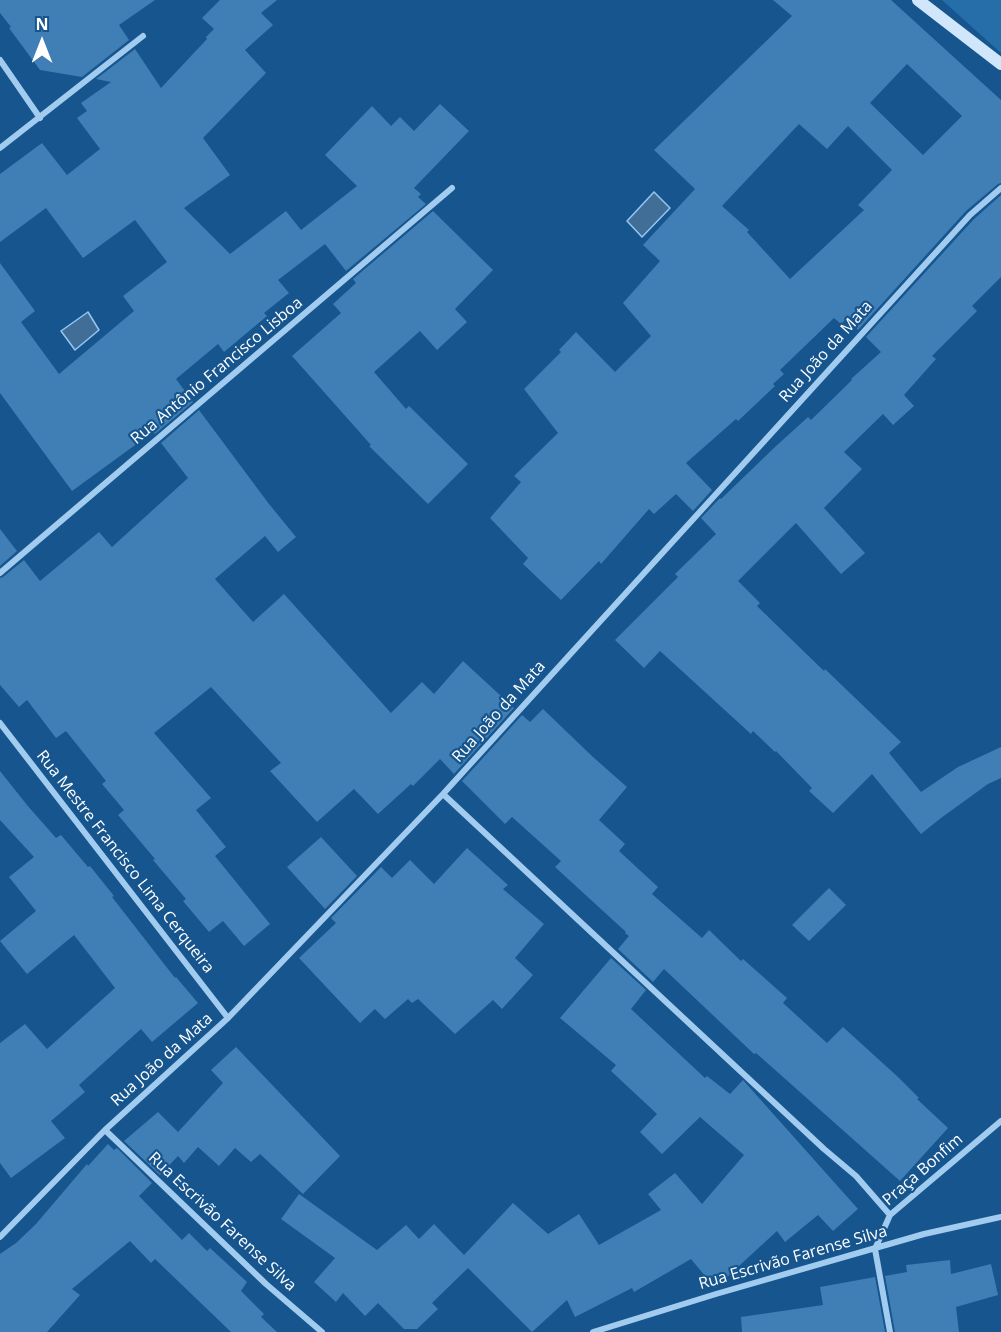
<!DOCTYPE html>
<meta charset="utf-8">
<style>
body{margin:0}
#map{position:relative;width:1001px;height:1332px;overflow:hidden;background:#16558e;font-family:"Open Sans",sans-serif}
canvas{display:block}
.north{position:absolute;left:12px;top:12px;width:60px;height:60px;-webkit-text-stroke:4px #16558e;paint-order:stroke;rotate:0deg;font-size:16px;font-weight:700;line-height:24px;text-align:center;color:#fff}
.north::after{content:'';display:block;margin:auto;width:21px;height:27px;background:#fff;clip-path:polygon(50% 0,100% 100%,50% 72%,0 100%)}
</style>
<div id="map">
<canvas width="1001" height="1332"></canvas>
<div class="north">N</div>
</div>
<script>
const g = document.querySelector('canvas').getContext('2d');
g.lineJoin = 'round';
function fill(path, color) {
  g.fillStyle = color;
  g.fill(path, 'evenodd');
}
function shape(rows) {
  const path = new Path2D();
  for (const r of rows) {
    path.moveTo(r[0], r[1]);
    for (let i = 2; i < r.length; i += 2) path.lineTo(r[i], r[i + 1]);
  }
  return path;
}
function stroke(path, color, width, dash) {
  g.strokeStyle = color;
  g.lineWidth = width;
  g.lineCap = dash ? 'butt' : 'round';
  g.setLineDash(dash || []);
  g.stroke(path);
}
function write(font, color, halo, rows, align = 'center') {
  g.font = font + ' "Open Sans",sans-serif';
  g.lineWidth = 4.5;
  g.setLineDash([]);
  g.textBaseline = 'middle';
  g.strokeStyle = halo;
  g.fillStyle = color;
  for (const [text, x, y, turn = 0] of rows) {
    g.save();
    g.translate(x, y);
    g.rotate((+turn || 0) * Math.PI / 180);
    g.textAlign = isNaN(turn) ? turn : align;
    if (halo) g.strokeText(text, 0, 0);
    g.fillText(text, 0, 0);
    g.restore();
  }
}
const green = shape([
 [942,0,1001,0,1001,53]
]);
const water = shape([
 [654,192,670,208,642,237,627,221,654,192],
 [88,312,99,330,75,350,61,331,88,312]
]);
const building = shape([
 [0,0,155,0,119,25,129,40,82,77,40,70,9,28,11,27,0,13],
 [220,0,277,0,261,13,273,25,245,50,266,73,203,138,230,175,184,208,230,254,286,211,301,230,357,186,325,155,372,106,391,126,400,117,414,131,440,104,469,131,414,188,421,194,418,197,426,204,346,271,325,244,278,280,289,293,264,313,267,316,224,352,218,344,176,379,193,402,155,434,153,432,72,491,0,393,0,263,35,311,21,322,59,374,134,311,123,296,167,262,135,220,83,258,46,208,0,242,0,174,42,143,67,175,100,149,77,118,87,111,81,103,111,82,96,79,135,49,161,88,207,39,206,37,214,29,202,18],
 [773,0,891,0,1001,100,1001,183,998,184,966,211,858,330,847,318,841,324,834,318,780,370,784,374,773,384,775,386,738,421,736,419,686,463,712,490,693,511,676,494,654,514,649,509,601,564,599,561,561,600,523,564,528,558,490,518,521,482,514,476,558,433,524,389,561,352,559,350,576,332,615,372,651,336,623,303,660,261,643,245,695,189,654,150,792,16],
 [907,64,962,116,923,155,870,103],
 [799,124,827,149,848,126,892,170,858,205,864,210,790,279,747,232,749,230,722,206],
 [1001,195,1001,277,972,306,977,311,932,356,936,359,904,395,914,406,893,425,883,414,844,452,862,469,824,508,865,553,841,574,796,523,738,581,760,603,757,606,824,671,825,669,901,742,889,753,921,792,958,767,1001,747,1001,778,988,784,941,818,921,834,872,774,833,813,809,791,812,788,776,751,775,752,753,731,751,734,660,651,644,668,615,640,678,577,675,574,716,534,701,518,720,498,721,499,775,447,808,417,811,420,852,380,851,379,881,352,866,337,974,219],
 [433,211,493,270,455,309,467,322,437,350,420,331,374,372,406,409,409,406,468,464,428,504,369,446,371,445,292,356,341,313,333,304,356,283,353,279],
 [199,410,269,504,296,537,278,552,265,536,215,579,253,622,284,594,391,713,422,682,434,694,463,661,514,708,454,774,440,759,413,786,411,784,378,814,354,789,317,822,270,771,281,763,211,687,154,733,211,798,196,810,226,847,215,856,270,924,244,946,223,921,209,932,183,901,186,899,153,860,155,859,118,815,124,810,102,784,106,781,66,731,56,738,27,700,19,707,0,685,0,578,3,577,24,560,40,581,99,532,112,547,188,478,161,443],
 [0,529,17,551,0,566],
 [543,709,593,757,627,787,599,820,625,844,619,851,658,887,652,894,702,938,709,930,741,961,743,959,787,998,783,1003,827,1043,843,1027,898,1077,919,1098,917,1099,948,1128,900,1181,756,1053,754,1054,664,969,653,982,618,949,629,936,625,933,626,932,555,867,561,861,512,817,505,824,462,781,522,715,530,722],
 [0,771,27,805,56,838,61,835,88,867,90,866,114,896,112,897,175,978,176,977,198,1003,152,1042,141,1029,79,1085,85,1092,51,1121,65,1138,11,1178,0,1163,0,1043,25,1024,47,1049,115,988,74,935,27,974,0,941,36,911,9,877,34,857,0,820],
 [321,837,357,876,325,909,287,867],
 [467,848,508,885,503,889,544,924,515,958,533,975,502,1009,493,1000,455,1034,418,999,412,1003,408,999,385,1019,375,1009,360,1023,299,958,336,923,331,918,381,867,392,878,410,860,434,884],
 [829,888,846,905,809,941,792,925],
 [611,958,646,990,631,1009,705,1078,707,1076,730,1094,743,1080,858,1209,833,1231,818,1215,785,1242,777,1231,715,1288,691,1259,634,1292,632,1288,575,1317,567,1300,532,1332,468,1268,432,1303,438,1309,417,1329,404,1329,378,1303,365,1316,343,1293,336,1302,314,1282,335,1258,281,1219,299,1194,377,1250,406,1225,419,1239,434,1224,464,1255,513,1203,548,1234,579,1214,599,1245,661,1210,648,1194,675,1173,702,1204,744,1155,700,1117,662,1154,640,1132,657,1114,611,1071,616,1065,560,1018],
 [236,1047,340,1156,303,1194,260,1154,251,1162,235,1148,219,1166,198,1147,184,1163,178,1156,160,1175,124,1141,158,1112,178,1132,223,1083,211,1070],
 [108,1144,114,1150,117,1148,152,1183,139,1196,182,1240,189,1233,207,1251,210,1248,247,1282,241,1291,264,1314,261,1317,277,1332,231,1332,155,1259,151,1263,130,1241,72,1289,80,1295,47,1332,0,1332,0,1254,16,1243,36,1224,87,1164,88,1166],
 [950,1260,951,1274,991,1264,998,1295,956,1307,959,1332,895,1332,885,1276,907,1272,906,1265],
 [875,1277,885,1332,742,1332,741,1317,823,1305,820,1287]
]);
const minor = shape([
 [0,60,40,118],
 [0,148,143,36],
 [0,573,452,188],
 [0,723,228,1018],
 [443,794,824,1149,856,1176,890,1215],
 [105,1130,266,1284,322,1332],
 [0,1237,105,1130,228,1018,443,794,970,215,1001,188],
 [593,1332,716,1294,924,1234,1001,1217],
 [890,1332,875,1249,890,1215,1001,1121]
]);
const secondary = shape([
 [918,0,1001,64]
]);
const streetNames = [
 ["Rua João da Mata",826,352,-48],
 ["Rua Antônio Francisco Lisboa",217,371,-40],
 ["Rua João da Mata",499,712,-48],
 ["Rua Mestre Francisco Lima Cerqueira",125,862,52],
 ["Rua João da Mata",162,1060,-42],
 ["Praça Bonfim",923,1170,-41],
 ["Rua Escrivão Farense Silva",222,1222,43],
 ["Rua Escrivão Farense Silva",793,1258,-16]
];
fill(green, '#266eaa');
fill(water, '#416e97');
stroke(water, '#94c8f2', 1.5);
fill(building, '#3f7fb6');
stroke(minor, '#a2ccef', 6);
stroke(secondary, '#cfe6fb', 12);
write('16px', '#fff', '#16558e', streetNames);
</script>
